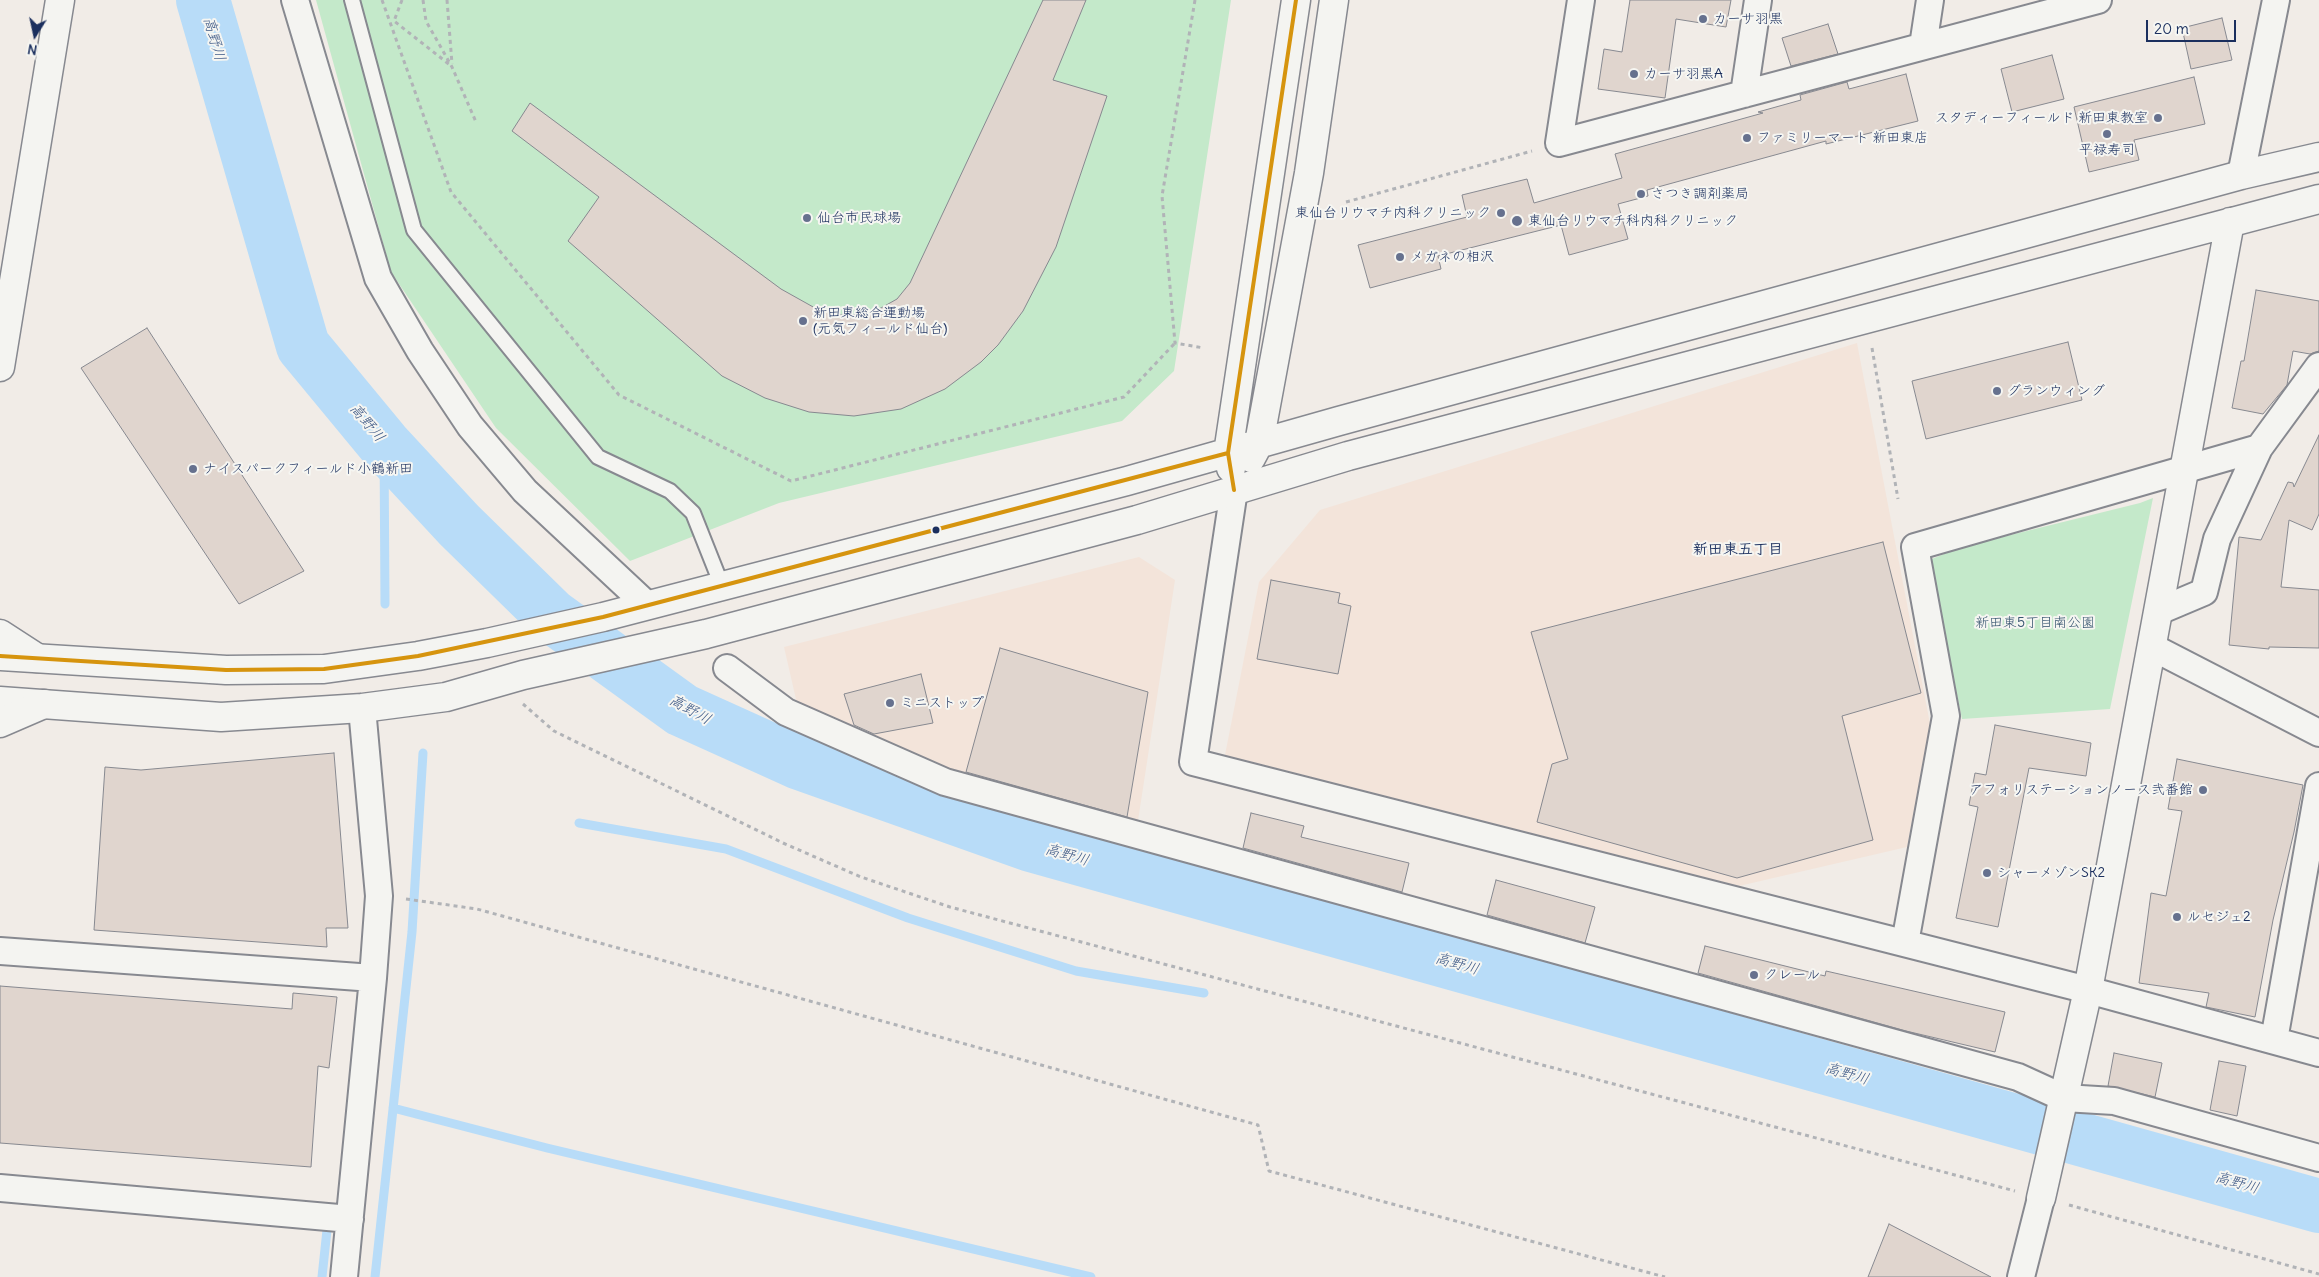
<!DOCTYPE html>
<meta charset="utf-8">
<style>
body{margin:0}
#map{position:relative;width:2319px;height:1277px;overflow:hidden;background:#f1ece7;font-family:Delius,sans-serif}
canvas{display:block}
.north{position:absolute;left:10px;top:10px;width:50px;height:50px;-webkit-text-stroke:4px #f6f6f2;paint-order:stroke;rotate:190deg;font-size:14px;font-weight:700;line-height:20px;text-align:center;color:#1b2f5e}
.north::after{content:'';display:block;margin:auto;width:18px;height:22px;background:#1b2f5e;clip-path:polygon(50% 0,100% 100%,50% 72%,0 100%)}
.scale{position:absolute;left:2146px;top:20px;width:90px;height:22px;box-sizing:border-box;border:2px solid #1b2f5e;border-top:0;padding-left:6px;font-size:15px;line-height:18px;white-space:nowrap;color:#1b2f5e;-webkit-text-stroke:4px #f6f6f2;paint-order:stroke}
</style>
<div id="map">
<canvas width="2319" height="1277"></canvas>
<div class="north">N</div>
<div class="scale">20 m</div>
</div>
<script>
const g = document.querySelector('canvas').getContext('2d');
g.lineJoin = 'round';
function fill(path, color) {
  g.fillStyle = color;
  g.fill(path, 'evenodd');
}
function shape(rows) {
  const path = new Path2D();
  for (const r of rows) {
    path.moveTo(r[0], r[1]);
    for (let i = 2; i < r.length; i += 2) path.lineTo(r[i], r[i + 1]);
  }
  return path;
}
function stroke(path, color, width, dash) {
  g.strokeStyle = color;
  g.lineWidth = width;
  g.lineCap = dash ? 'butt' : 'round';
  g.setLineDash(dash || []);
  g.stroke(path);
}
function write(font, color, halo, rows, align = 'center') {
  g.font = font + ' Delius,"Klee One",sans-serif';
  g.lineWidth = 4;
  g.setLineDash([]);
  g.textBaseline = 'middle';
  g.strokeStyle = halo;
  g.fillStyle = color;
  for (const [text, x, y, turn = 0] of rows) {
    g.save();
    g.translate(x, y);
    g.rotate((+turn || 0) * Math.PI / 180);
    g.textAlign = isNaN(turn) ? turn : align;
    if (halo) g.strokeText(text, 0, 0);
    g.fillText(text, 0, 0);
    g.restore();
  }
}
const built = shape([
 [1857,343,1930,724,1907,847,1739,886,1225,755,1259,582,1320,510],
 [1139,557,1175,580,1137,827,951,777,798,708,784,647]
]);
const green = shape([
 [316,0,1231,0,1174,371,1122,421,779,503,630,561,496,428,391,272],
 [2153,498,2110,709,1962,719,1929,560,1962,547,2140,503]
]);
const stream = shape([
 [384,444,385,604],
 [579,823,726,849,908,918,1076,971,1204,993],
 [393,1108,547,1148,1091,1277],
 [322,1277,327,1230],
 [375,1277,412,932,423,753]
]);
const river = shape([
 [203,0,303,346,384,444,459,525,552,616,682,710,797,762,1031,845,2319,1206]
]);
const building = shape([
 [1043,0,1086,0,1053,80,1107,96,1056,247,1023,311,998,345,981,362,945,389,901,409,854,416,809,412,765,398,722,376,568,241,599,197,512,131,530,103,781,289,815,308,841,315,863,314,881,308,897,299,910,283,1043,0],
 [1630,0,1731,0,1726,27,1676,19,1665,98,1598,89,1604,49,1622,52,1630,0],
 [2222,18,2232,60,2191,69,2182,28,2222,18],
 [1828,24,1838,54,1791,66,1782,38,1828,24],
 [2052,55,2064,99,2012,112,2001,69,2052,55],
 [1906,74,1918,121,1826,144,1826,141,1647,190,1648,196,1618,204,1628,239,1569,255,1561,225,1438,256,1441,269,1370,288,1358,245,1467,217,1462,195,1527,179,1534,203,1622,178,1615,154,1763,113,1758,112,1801,100,1800,95,1847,82,1849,89,1906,74],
 [2194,77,2205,124,2134,140,2139,160,2089,172,2074,107,2194,77],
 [2256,290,2319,301,2319,351,2310,354,2293,351,2287,385,2263,414,2232,408,2241,361,2244,361,2256,290],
 [147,328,304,571,239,604,81,368,147,328],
 [2068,342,2082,400,1926,439,1912,381,2068,342],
 [2319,435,2319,514,2312,530,2289,520,2281,587,2319,590,2319,648,2269,647,2269,649,2229,645,2239,537,2261,540,2288,482,2293,483,2294,487,2319,435],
 [1883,542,1921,693,1842,716,1873,840,1737,878,1537,822,1552,764,1568,759,1531,632,1883,542],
 [1271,580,1340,593,1338,603,1351,606,1338,674,1257,659,1271,580],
 [1000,648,1148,692,1127,817,966,772,1000,648],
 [921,674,933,723,874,734,854,725,844,694,921,674],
 [1995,725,2091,743,2086,776,2029,768,1998,927,1956,918,1978,807,1969,805,1975,773,1986,775,1995,725],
 [334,753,348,928,326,928,327,947,94,930,105,767,141,770,334,753],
 [2177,759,2303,785,2294,832,2273,920,2255,1017,2206,1007,2209,993,2139,983,2151,893,2166,896,2182,811,2168,809,2177,759],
 [1251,813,1304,826,1301,837,1409,863,1402,892,1243,848,1251,813],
 [1496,880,1595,907,1585,943,1487,915,1496,880],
 [1705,946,1825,976,1826,971,2005,1012,1995,1052,1906,1031,1698,973,1705,946],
 [0,986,292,1009,293,993,337,997,329,1068,318,1066,311,1167,0,1143,0,986],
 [2114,1053,2162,1063,2155,1097,2108,1086,2114,1053],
 [2219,1061,2246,1066,2237,1116,2210,1110,2219,1061],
 [1889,1224,1991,1277,1868,1277,1889,1224]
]);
const path = shape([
 [382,0,451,192,619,395,791,481,1124,397,1175,343],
 [402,0,394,21,450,65],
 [423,0,426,21,452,67,476,122],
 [447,0,452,64],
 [1195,0,1162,196,1175,343,1204,348],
 [1346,202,1532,151],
 [1872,348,1898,499],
 [523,704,554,731,783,843,861,877,950,907,2015,1191],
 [406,899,477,909,1258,1125,1269,1171,1665,1277],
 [2069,1205,2319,1274]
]);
const lane = shape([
 [352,0,414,230,598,457,670,491,693,513,722,586]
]);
const street = shape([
 [295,0,378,278,420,351,470,426,525,491,647,605],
 [1581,0,1559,143,2098,0],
 [1923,46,1930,0],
 [1744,94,1758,0],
 [2241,175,2276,0],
 [1234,490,1193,762,2088,990,2319,1053],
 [2159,611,2204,592,2217,539,2259,448,2319,366],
 [2152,647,2319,733],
 [727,668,786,712,945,782,2018,1077,2064,1098,2114,1101,2319,1158],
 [1905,943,1946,716,1915,547,2259,448],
 [0,951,373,978],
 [2274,1040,2319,786],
 [0,1188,350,1219],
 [344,1277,373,978,379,896,362,708],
 [2021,1277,2041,1198]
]);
const secondary = shape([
 [1251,458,1259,443,1309,173,1334,0],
 [1231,468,1228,453,1296,0],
 [0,656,226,670,324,669,418,656,487,643,603,617,1127,481,1339,421,2241,175,2319,157],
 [0,701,221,717,362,708,446,697,523,675,706,634,1137,520,1348,456,2319,199],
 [2041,1198,2088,990,2230,222]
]);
const highway = shape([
 [0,367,60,0],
 [0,634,37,658],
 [0,723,44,704]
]);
const bus1 = shape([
 [1234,490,1228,453,1296,0],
 [0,656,226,670,324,669,418,656,603,617,1228,453]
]);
const markers = [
 [1703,19,5,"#66718e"],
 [1634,74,5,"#66718e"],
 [2158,118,5,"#66718e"],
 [2107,134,5,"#66718e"],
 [1747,138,5,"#66718e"],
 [1641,194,5,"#66718e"],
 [1501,213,5,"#66718e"],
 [807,218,5,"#66718e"],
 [1517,221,6,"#66718e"],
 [1400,257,5,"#66718e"],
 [803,321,5,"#66718e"],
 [1997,391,5,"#66718e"],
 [193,469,5,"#66718e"],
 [936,530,4.5,"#1b2f5e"],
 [890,703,5,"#66718e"],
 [2203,790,5,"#66718e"],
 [1987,873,5,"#66718e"],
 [2177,917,5,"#66718e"],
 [1754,975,5,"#66718e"]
];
const poiNames = [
 ["カーサ羽黒",1713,19],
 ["カーサ羽黒A",1644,74],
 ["スタディーフィールド 新田東教室",2148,118,"right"],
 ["ファミリーマート 新田東店",1757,138],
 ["平禄寿司",2107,150,"center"],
 ["さつき調剤薬局",1651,194],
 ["東仙台リウマチ内科クリニック",1491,213,"right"],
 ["仙台市民球場",817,218],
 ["東仙台リウマチ科内科クリニック",1528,221],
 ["メガネの相沢",1410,257],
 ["新田東総合運動場",813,313],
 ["(元気フィールド仙台)",813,329],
 ["グランウィング",2007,391],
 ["ナイスパークフィールド小鶴新田",203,469],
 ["ミニストップ",900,703],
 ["アフォリステーションノース弐番館",2193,790,"right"],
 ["シャーメゾンSK2",1997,873],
 ["ルセジェ2",2187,917],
 ["クレール",1764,975]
];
const parkNames = [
 ["新田東5丁目南公園",2035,623]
];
const waterNames = [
 ["高野川",214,39,74],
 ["高野川",367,423,50],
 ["高野川",690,710,29],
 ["高野川",1067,855,16],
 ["高野川",1457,964,16],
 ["高野川",1847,1074,16],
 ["高野川",2237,1183,16]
];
const neighbourhoodNames = [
 ["新田東五丁目",1738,550]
];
fill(built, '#f3e4da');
fill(green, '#c4e9ca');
stroke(stream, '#b8dcf8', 9);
stroke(river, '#b8dcf8', 54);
fill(building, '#e0d5ce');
stroke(building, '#878990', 1);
stroke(lane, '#878990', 18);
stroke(street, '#878990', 30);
stroke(secondary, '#878990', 31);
stroke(highway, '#878990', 31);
stroke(path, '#b1b3b7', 3, [4, 4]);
stroke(lane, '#f4f4f1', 14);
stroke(street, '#f4f4f1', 26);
stroke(secondary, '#f4f4f1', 28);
stroke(highway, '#f4f4f1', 28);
stroke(bus1, '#d6940e', 4);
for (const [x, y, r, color] of markers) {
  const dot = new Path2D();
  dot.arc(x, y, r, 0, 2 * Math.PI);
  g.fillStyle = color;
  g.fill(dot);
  stroke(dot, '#f6f6f2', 2);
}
write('14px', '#1b2f5e', '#f6f6f2', poiNames, 'left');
write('14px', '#36546f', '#f6f6f2', parkNames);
write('italic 15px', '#3c5886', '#f6f6f2', waterNames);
write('bold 15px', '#1b2f5e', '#f6f6f2', neighbourhoodNames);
</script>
